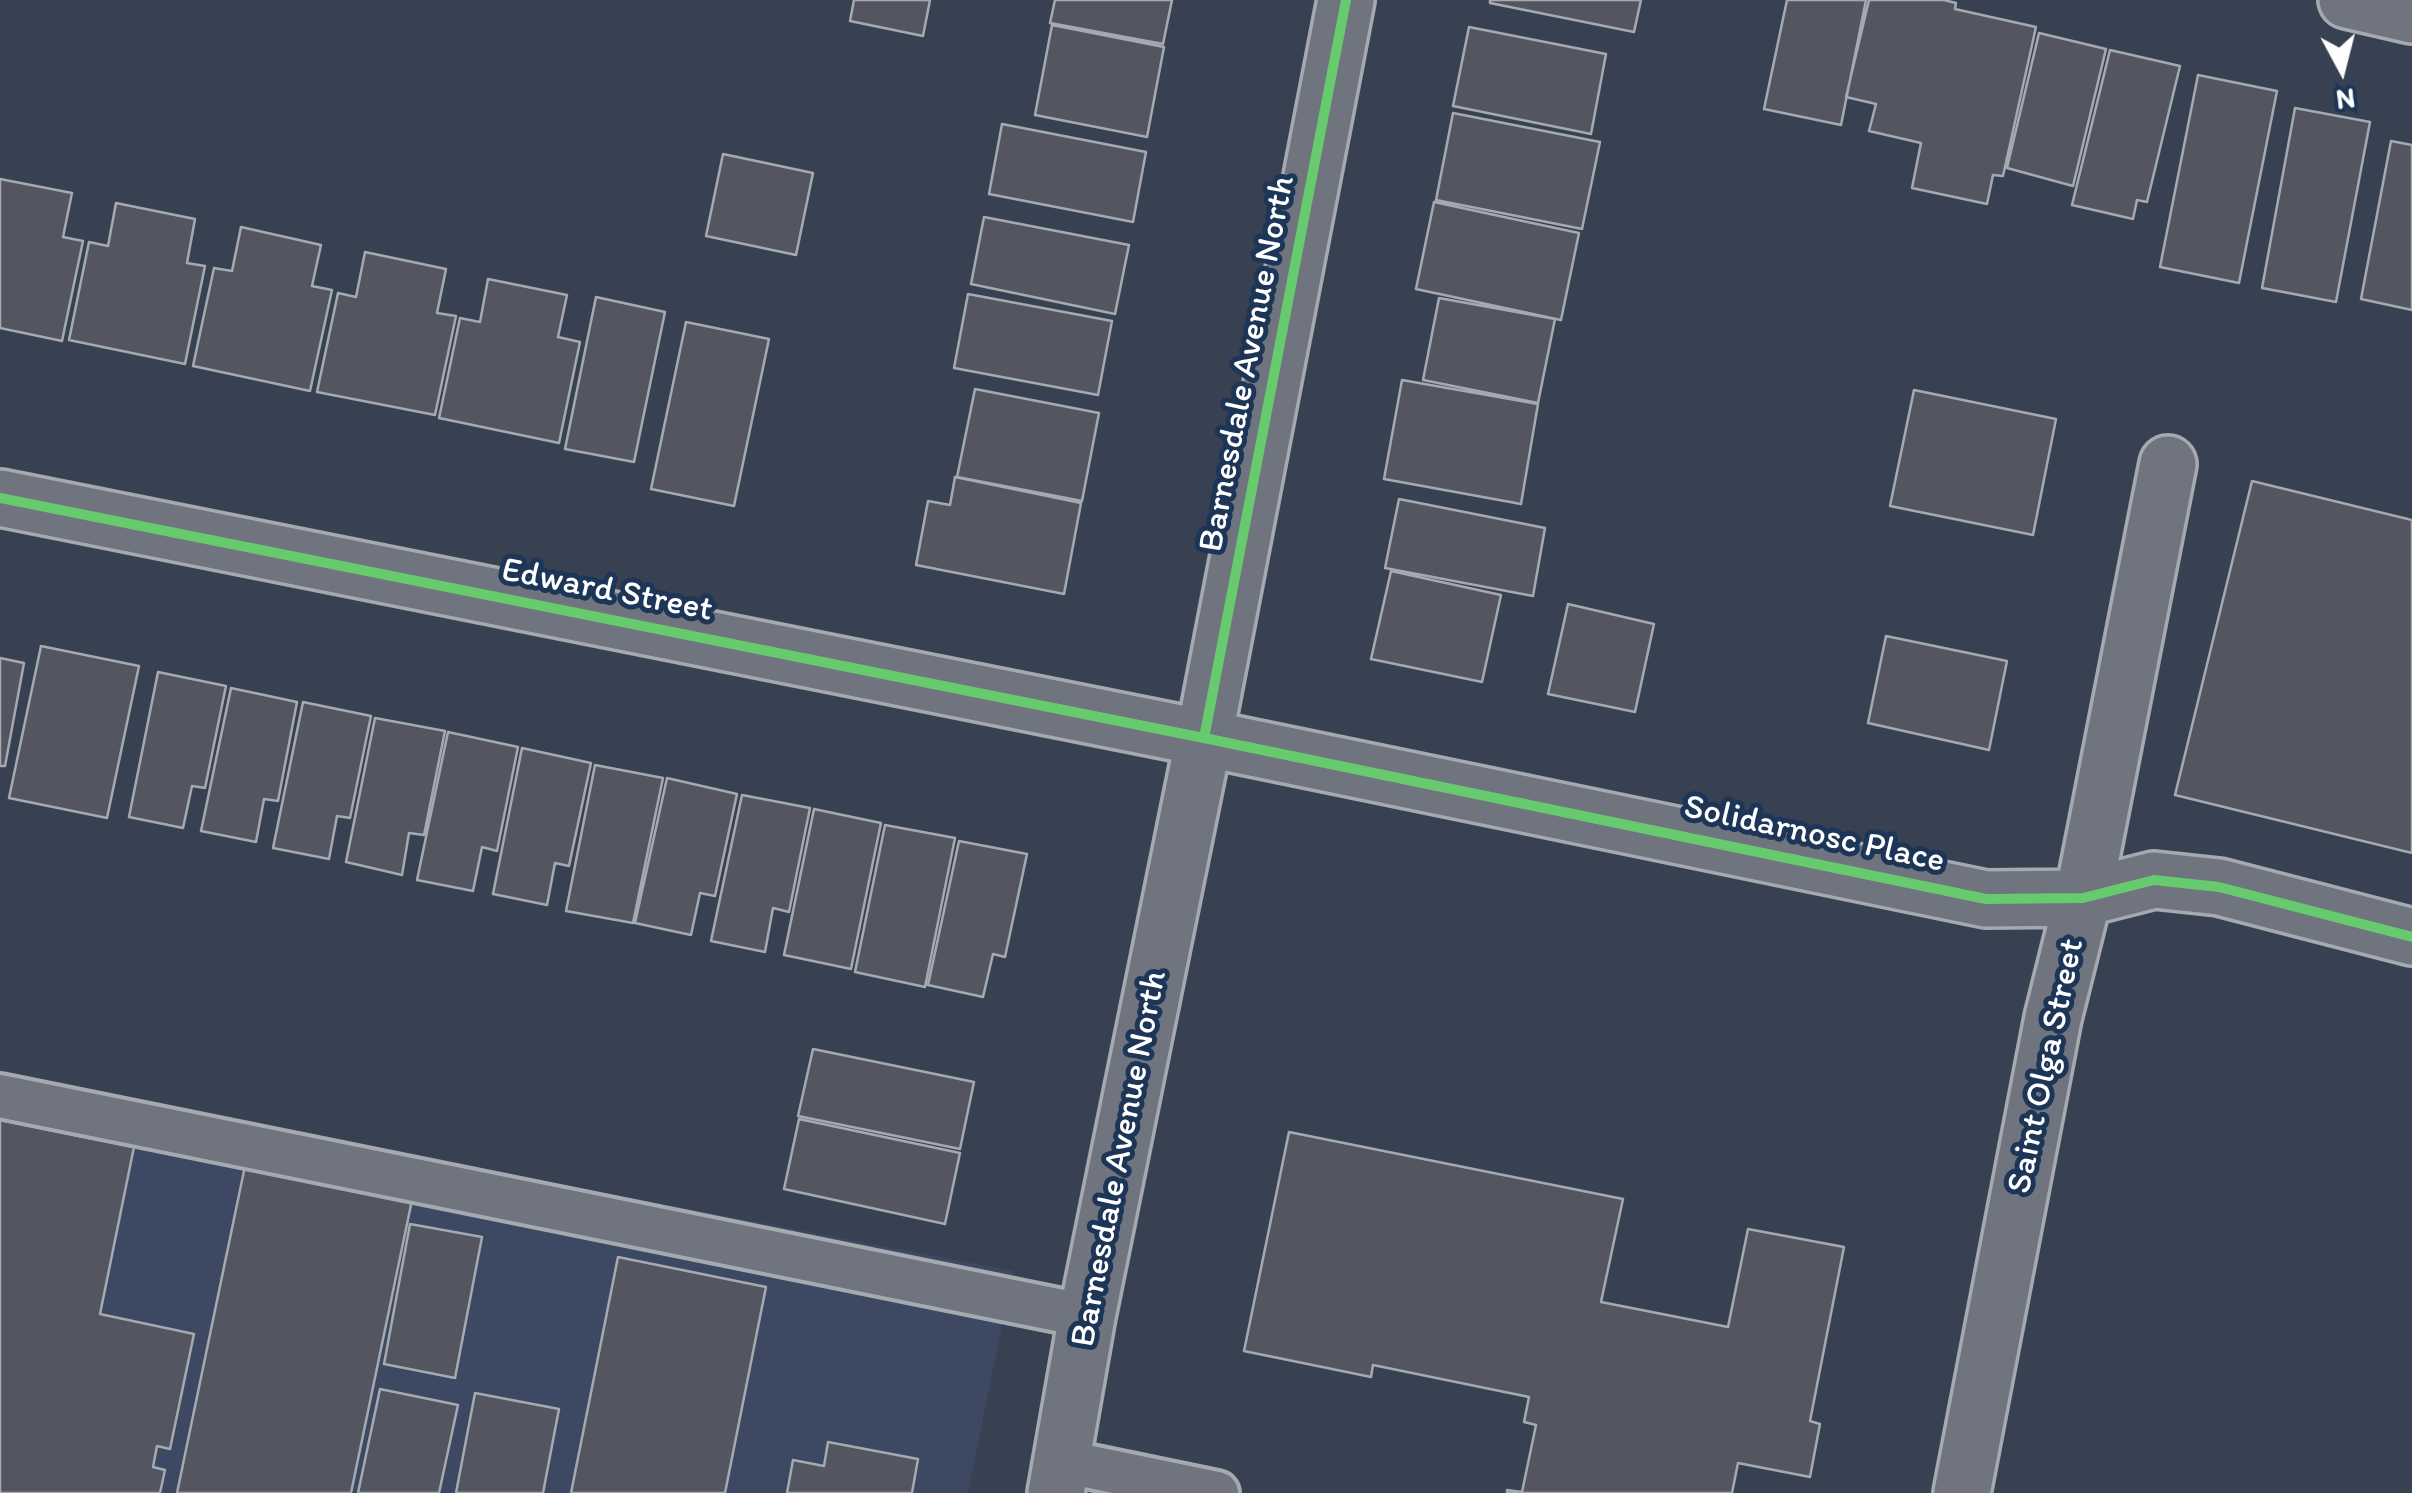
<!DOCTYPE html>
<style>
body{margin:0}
#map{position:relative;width:2412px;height:1493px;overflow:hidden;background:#374152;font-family:Itim,sans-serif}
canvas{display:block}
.north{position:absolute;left:2292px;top:20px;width:100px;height:100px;-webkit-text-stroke:8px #1d3557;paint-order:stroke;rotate:173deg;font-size:28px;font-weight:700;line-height:40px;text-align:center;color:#fff}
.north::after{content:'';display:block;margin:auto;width:35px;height:45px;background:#fff;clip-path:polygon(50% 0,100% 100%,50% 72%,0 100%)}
</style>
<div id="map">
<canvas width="2412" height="1493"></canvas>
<div class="north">N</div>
</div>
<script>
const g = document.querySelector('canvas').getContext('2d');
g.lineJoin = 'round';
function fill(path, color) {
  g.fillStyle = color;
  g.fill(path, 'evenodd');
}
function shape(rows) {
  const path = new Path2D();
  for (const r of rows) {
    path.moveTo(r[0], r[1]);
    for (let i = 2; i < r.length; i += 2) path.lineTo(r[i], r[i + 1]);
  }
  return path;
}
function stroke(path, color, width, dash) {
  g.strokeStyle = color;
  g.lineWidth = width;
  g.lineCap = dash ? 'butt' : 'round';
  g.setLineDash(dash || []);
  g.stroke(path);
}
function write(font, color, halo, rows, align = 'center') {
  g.font = font + ' Itim,sans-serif';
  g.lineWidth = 10;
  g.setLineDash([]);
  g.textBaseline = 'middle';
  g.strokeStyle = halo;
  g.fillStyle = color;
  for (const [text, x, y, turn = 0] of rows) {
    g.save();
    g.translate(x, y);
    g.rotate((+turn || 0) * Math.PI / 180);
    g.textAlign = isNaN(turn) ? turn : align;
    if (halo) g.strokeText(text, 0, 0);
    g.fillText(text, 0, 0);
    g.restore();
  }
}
const built = shape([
 [0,1077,1013,1271,968,1493,0,1493]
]);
const building = shape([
 [854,0,930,0,923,36,850,21,854,0],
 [1055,0,1172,0,1163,44,1050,23,1055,0],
 [1490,0,1641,0,1634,32,1490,3,1490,0],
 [1787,0,1866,0,1841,125,1764,109,1787,0],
 [1869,0,1944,0,1956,3,1955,9,2036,27,2003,176,1993,175,1987,204,1912,188,1921,143,1869,131,1876,104,1846,97,1869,0],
 [1052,25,1164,47,1147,137,1035,115,1052,25],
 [1469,27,1606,54,1591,134,1453,106,1469,27],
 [2039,33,2106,49,2073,186,2007,168,2039,33],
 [2110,50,2180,66,2147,202,2137,200,2133,219,2072,205,2110,50],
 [2198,75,2277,91,2239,283,2160,267,2198,75],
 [2295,108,2370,122,2336,302,2262,288,2295,108],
 [1453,113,1600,142,1582,229,1436,200,1453,113],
 [1002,124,1146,152,1133,222,989,194,1002,124],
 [2391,141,2412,145,2412,310,2361,299,2391,141],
 [723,154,813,173,796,255,706,236,723,154],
 [0,179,72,193,63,237,83,241,62,341,0,328,0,179],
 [1434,202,1579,233,1561,320,1416,289,1434,202],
 [116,203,195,219,187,263,205,266,185,364,69,340,89,242,108,246,116,203],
 [984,217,1129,245,1115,314,971,284,984,217],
 [241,227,321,245,312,286,332,290,310,391,193,366,214,268,232,271,241,227],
 [365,252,446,269,437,313,456,316,435,415,317,392,338,293,356,297,365,252],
 [488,279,567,295,558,337,580,342,559,443,439,418,460,318,480,322,488,279],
 [968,294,1112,321,1098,395,954,368,968,294],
 [596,297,665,312,634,462,565,449,596,297],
 [1439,298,1555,319,1538,403,1423,380,1439,298],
 [686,322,769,339,734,506,651,489,686,322],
 [1402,380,1538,404,1521,504,1384,479,1402,380],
 [975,389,1099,413,1082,501,957,477,975,389],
 [1914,390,2056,419,2033,535,1890,506,1914,390],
 [955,477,1081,503,1064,594,916,565,928,501,950,505,955,477],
 [2252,481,2412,520,2412,853,2175,795,2252,481],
 [1399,499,1545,528,1533,596,1385,568,1399,499],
 [1391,571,1501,595,1482,682,1371,659,1391,571],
 [1568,604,1654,624,1635,712,1548,694,1568,604],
 [1886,636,2007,661,1989,750,1868,723,1886,636],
 [41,646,139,666,107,818,9,798,41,646],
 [0,658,24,663,5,766,0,766,0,658],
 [158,672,226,686,205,788,192,786,183,828,129,817,158,672],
 [231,688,297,702,278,801,264,799,256,842,201,831,231,688],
 [303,702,371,716,350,818,337,816,329,859,273,848,303,702],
 [375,718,445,731,424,835,409,833,402,875,346,862,375,718],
 [448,732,518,747,497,851,482,847,473,891,417,880,448,732],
 [522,748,591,763,569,866,555,863,547,905,493,894,522,748],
 [595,765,663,778,633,923,566,911,595,765],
 [667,778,737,794,715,896,700,893,691,935,635,923,667,778],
 [742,795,810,808,789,912,773,908,765,952,711,941,742,795],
 [814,809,881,823,851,969,784,955,814,809],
 [885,825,955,838,925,987,855,972,885,825],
 [959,841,1027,854,1005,957,993,954,983,997,928,985,959,841],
 [813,1049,974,1082,960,1149,798,1116,813,1049],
 [799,1119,960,1153,945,1224,784,1189,799,1119],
 [0,1120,134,1147,100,1314,194,1334,170,1449,157,1446,153,1467,165,1470,160,1493,0,1493,0,1120],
 [1289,1132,1623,1199,1601,1302,1728,1327,1748,1229,1844,1247,1810,1421,1820,1424,1810,1477,1738,1463,1732,1493,1507,1493,1507,1490,1522,1492,1536,1425,1524,1422,1529,1397,1373,1365,1371,1377,1244,1351,1289,1132],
 [245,1166,412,1200,351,1493,177,1493,245,1166],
 [410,1224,482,1237,455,1378,384,1364,410,1224],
 [618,1257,766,1287,725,1493,571,1493,618,1257],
 [380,1389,458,1405,439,1493,358,1493,380,1389],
 [475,1393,559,1409,543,1493,456,1493,475,1393],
 [828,1442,918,1459,912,1493,787,1493,793,1460,824,1466,828,1442]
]);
const service = shape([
 [0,1096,1087,1316],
 [1062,1461,1217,1493]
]);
const minor = shape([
 [2347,0,2412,15],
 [0,498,1204,738,1986,899,2083,898,2154,880,2219,887,2412,937],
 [1056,1493,1087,1316,1204,738,1346,0],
 [1962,1493,2053,1018,2083,898,2168,464]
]);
const cycleway = shape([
 [0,498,1204,738,1986,899,2083,898,2154,880,2219,887,2412,937],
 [1204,738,1346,0]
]);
const streetNames = [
 ["Barnesdale Avenue North",1248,364,-79],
 ["Edward Street",607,591,11],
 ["Solidarnosc Place",1814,835,12],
 ["Saint Olga Street",2047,1066,-78],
 ["Barnesdale Avenue North",1120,1159,-79]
];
fill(built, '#3d4862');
fill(building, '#535661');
stroke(building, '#a5aab1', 2.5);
stroke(service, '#a5aab1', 50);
stroke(minor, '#a5aab1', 62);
stroke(service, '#6f747e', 42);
stroke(minor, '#6f747e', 55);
stroke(cycleway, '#67ca6e', 10);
write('35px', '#fff', '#1d3557', streetNames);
</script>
